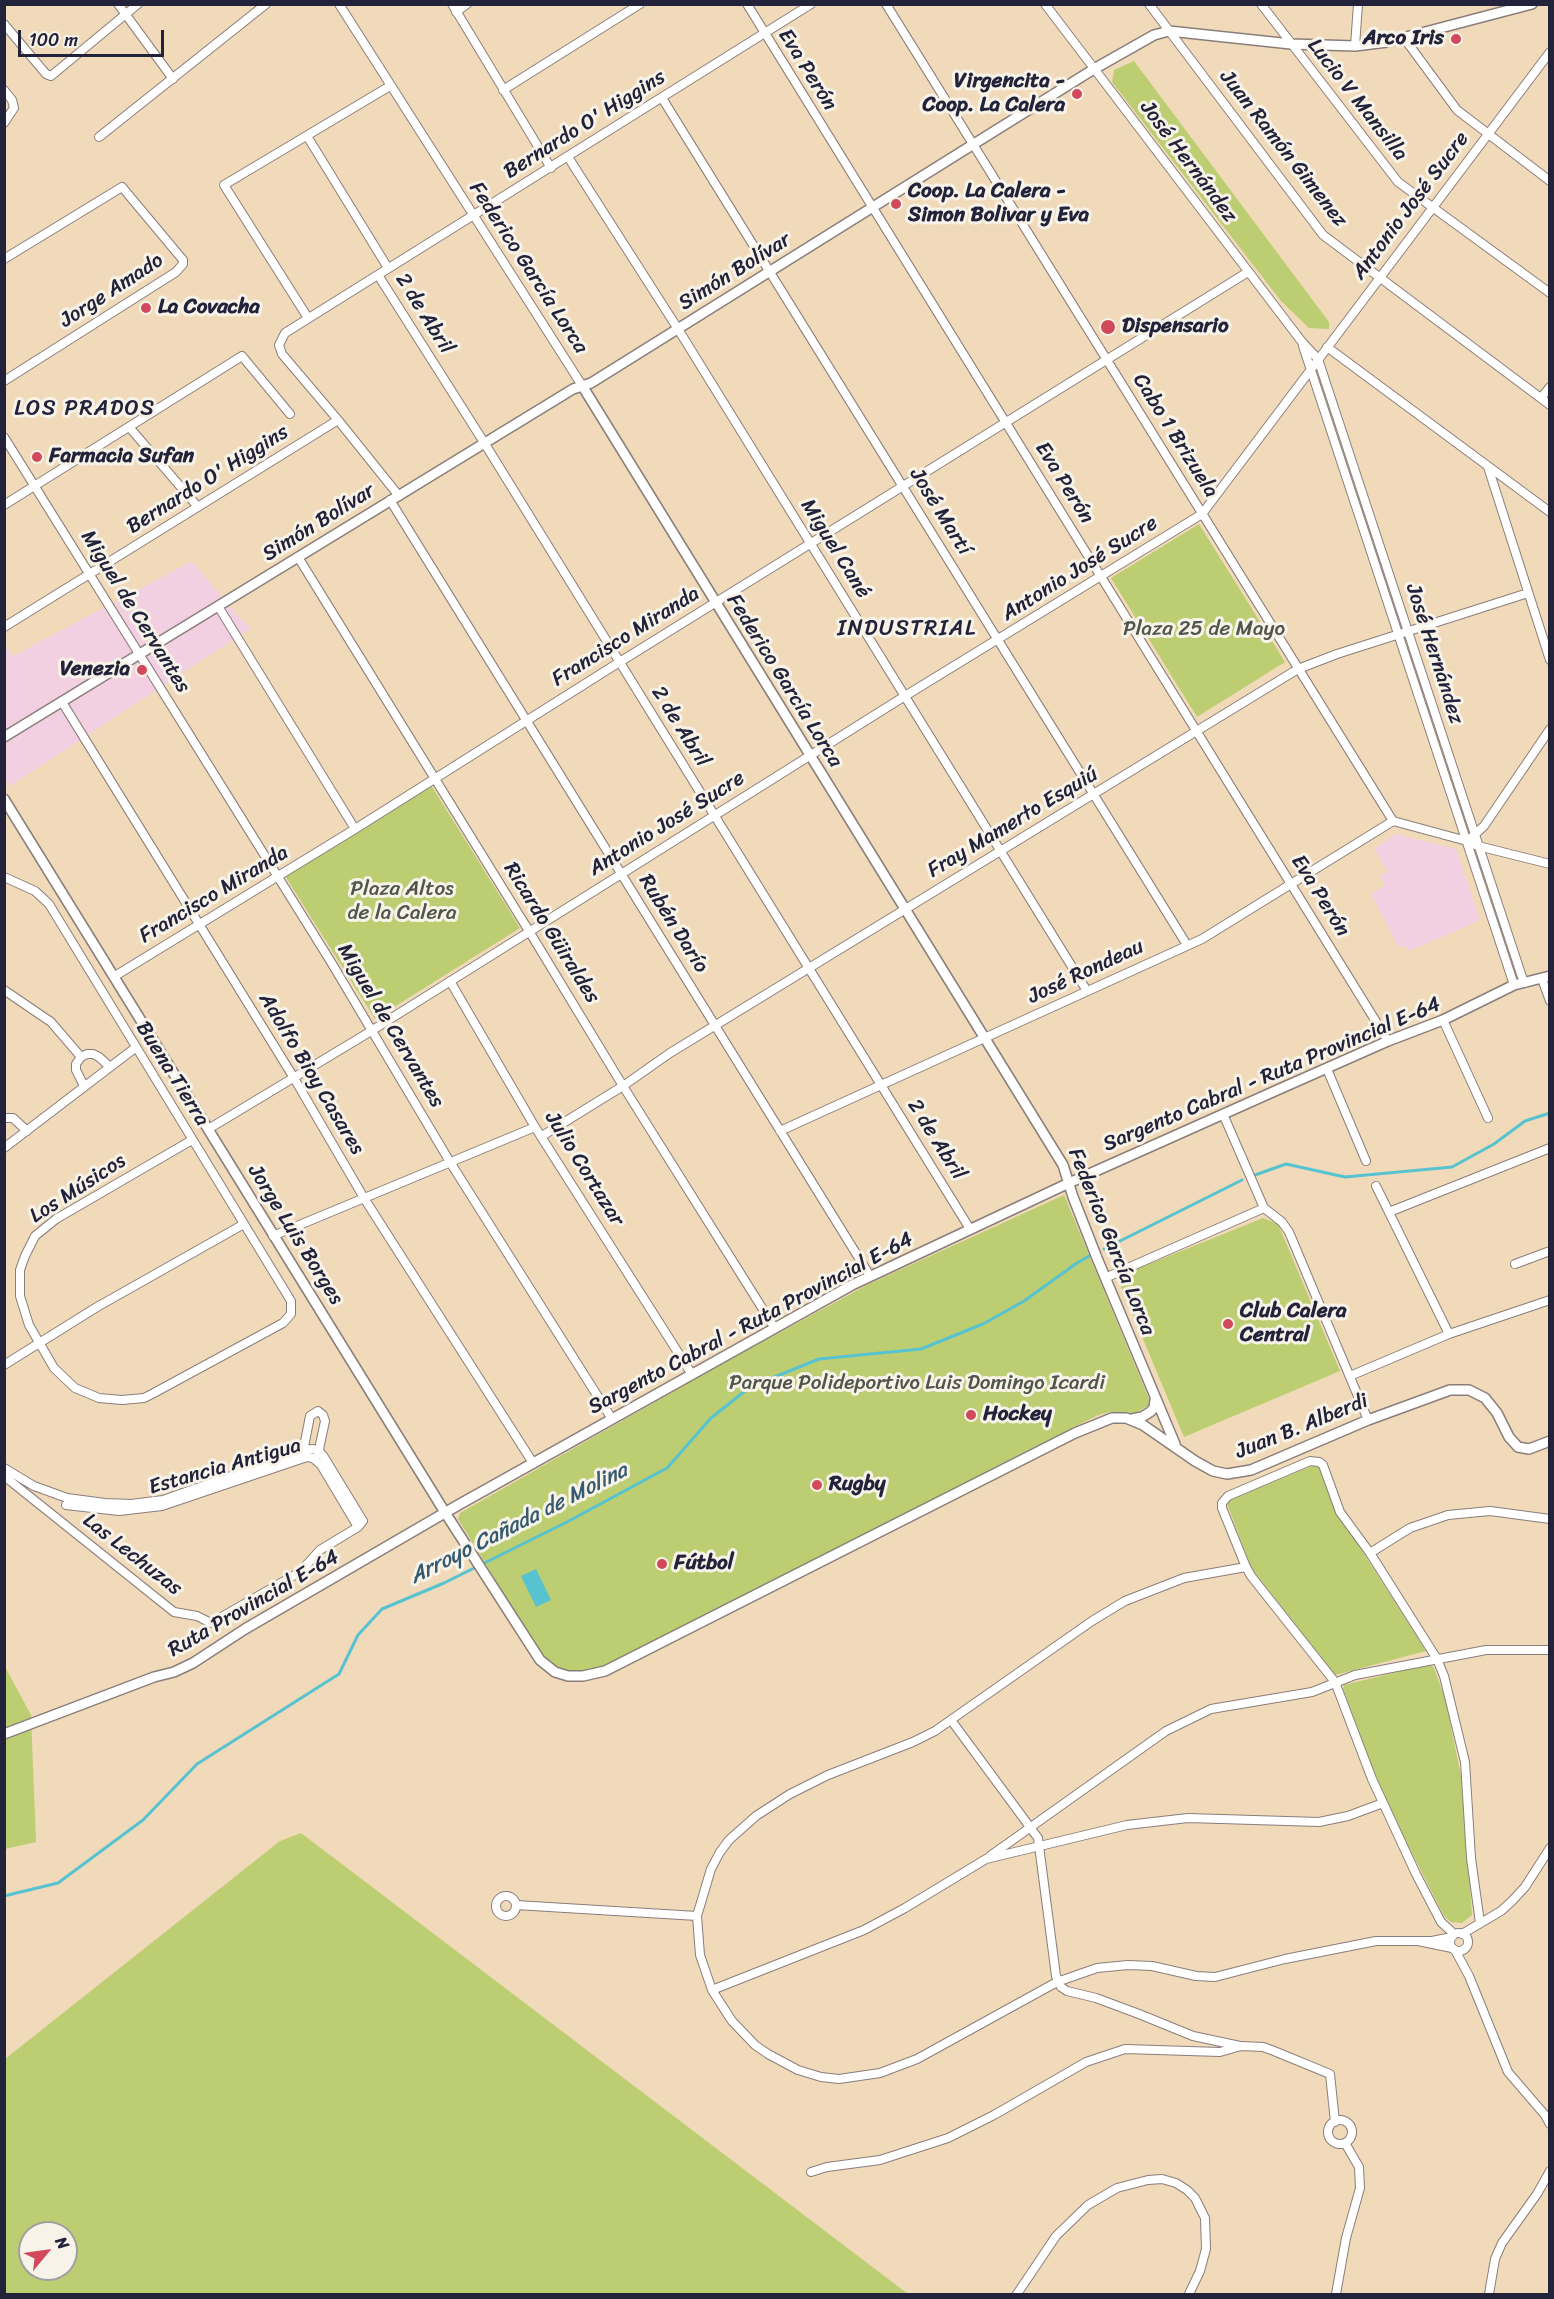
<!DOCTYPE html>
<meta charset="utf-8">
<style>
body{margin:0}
#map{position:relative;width:1554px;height:2299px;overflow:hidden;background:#f1daba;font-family:Sriracha,sans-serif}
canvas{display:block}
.frame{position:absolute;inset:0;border:6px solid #22223b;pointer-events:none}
.north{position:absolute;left:18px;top:2221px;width:60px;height:60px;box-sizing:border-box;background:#f7f3e8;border:2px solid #a29fa3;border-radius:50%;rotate:61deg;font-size:16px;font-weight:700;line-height:24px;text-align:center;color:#22223b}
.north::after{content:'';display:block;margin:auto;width:21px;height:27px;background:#d1495b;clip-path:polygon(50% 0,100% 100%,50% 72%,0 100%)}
.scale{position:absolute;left:18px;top:30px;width:146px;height:27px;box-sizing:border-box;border:3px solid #22223b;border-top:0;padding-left:8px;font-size:18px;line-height:21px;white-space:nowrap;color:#22223b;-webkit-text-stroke:4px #f7f3e8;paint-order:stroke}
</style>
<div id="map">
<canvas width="1554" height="2299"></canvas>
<div class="frame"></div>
<div class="north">N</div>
<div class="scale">100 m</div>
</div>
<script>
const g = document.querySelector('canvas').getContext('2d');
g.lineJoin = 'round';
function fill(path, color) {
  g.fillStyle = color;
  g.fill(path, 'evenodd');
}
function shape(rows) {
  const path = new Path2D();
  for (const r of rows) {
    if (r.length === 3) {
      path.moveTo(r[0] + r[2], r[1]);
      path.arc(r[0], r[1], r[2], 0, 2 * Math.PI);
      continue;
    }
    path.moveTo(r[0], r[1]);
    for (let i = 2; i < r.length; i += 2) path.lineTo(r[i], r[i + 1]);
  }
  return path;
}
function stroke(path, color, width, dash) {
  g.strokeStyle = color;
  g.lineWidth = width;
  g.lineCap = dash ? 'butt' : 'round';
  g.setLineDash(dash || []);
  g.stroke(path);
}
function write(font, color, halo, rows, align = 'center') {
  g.font = font + ' Sriracha,sans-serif';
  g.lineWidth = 6;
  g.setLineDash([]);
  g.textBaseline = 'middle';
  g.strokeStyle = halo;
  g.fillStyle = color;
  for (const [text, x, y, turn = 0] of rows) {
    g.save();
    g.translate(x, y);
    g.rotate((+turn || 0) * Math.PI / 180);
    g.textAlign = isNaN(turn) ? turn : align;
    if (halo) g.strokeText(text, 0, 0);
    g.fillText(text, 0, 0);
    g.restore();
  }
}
const built = shape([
 [192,561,237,615,251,628,10,786,4,776,4,644,13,656],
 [1395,834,1456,849,1480,920,1410,951,1405,946,1398,947,1371,894,1385,885,1380,876,1388,872,1374,849]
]);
const green = shape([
 [1134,61,1329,322,1329,329,1309,328,1281,301,1112,82,1114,70],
 [1199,524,1285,662,1197,717,1111,578],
 [431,785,520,928,375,1019,285,876],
 [1064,1195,1151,1404,1135,1413,1109,1412,1096,1416,603,1667,590,1672,562,1672,549,1664,536,1646,458,1519,460,1513,729,1360,869,1284],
 [1263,1218,1278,1224,1340,1371,1184,1437,1117,1277],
 [1314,1465,1319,1468,1336,1510,1426,1651,1335,1675,1252,1569,1227,1504,1230,1500],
 [1430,1664,1434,1668,1445,1698,1463,1786,1472,1915,1462,1923,1451,1922,1444,1916,1384,1798,1343,1689,1344,1685],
 [4,1665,31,1715,36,1842,5,1849],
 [301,1833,908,2294,5,2294,5,2059,280,1841],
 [30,2233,66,2233,66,2269,30,2269]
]);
const water = shape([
 [536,1569,551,1600,536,1607,521,1576]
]);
const stream = shape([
 [1255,1175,1286,1164,1345,1177,1452,1167,1494,1144,1525,1121,1550,1113],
 [1104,1249,1242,1180],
 [4,1896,58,1883,143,1820,197,1764,339,1674,358,1635,382,1609,444,1583,567,1522,667,1468,711,1418,750,1387,819,1359,921,1349,983,1324,1024,1301,1077,1263,1091,1255]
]);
const minor = shape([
 [118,4,173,79],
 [339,4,583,387],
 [452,4,551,168],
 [747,4,1388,1041],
 [886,4,1393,821,1467,841,1478,846,1550,864],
 [1045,4,1302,342,1318,359,1524,983],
 [1149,4,1323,235,1550,405],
 [1261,4,1398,182,1550,293],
 [456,12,467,4],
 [4,24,46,74,51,76,138,4],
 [1404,38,1457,110,1550,181],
 [1355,46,1358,4],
 [4,90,12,100,14,108,4,123],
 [503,90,640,4],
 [662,98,1187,945],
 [307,136,388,268],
 [99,137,266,4],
 [568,157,678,329,1087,991],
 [4,259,122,187,183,260,183,264,176,272,4,381],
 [378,275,485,444,970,1229],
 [308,318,224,185,390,86],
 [1303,346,1514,985],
 [1327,347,1550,512],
 [1541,398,1550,387],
 [130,428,198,507],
 [4,437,331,962,450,1162,612,1419],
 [1488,467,1550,660],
 [399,496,338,420,282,354,279,345,285,333,811,4],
 [390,500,870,1276],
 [4,505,242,356,290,414],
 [298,557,529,931,623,1086,774,1327],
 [218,606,355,829],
 [4,627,338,420],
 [62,702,294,1078,364,1198,533,1463],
 [1471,838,1484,826,1550,729],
 [4,877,35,891,49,904,291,1301,291,1314,283,1323,152,1394,144,1398,122,1400,99,1398,75,1388,54,1368,29,1325,20,1296,20,1270,25,1256,35,1236,56,1219,192,1140],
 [115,976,355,829,618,663,1248,272],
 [1542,979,1550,1001],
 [450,981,535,1127,691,1373],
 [4,990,51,1022,81,1057],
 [1443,1020,1488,1118],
 [1327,1069,1366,1161],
 [84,1086,76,1070,76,1064,81,1057,87,1054,93,1054,99,1057,110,1067],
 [1223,1114,1264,1208,1282,1222,1289,1232,1368,1420],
 [4,1118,13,1118,27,1131],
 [210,1128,363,1036,905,696,1202,514,1550,52],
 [780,1131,1202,939,1393,821],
 [542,1136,623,1086,670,1053,1298,669,1337,654,1528,593],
 [4,1148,135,1048],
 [1376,1186,1449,1334],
 [1389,1212,1550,1148],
 [273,1236,535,1127],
 [1515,1264,1550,1251],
 [1105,1278,1264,1208],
 [4,1365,97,1307,244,1224],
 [1350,1376,1449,1334,1550,1300],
 [303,1452,310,1416,318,1411,323,1415,325,1421,318,1454],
 [4,1468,34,1486,67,1498,105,1503,131,1504,163,1500,304,1450,313,1449,319,1451,324,1457,363,1521,358,1527,320,1550,300,1572,211,1623,197,1616,174,1612,4,1476],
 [66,1505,119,1511,162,1506,307,1457,313,1458,321,1465,358,1527],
 [1370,1553,1410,1528,1448,1515,1490,1511,1550,1519],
 [1246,1567,1184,1578,1125,1601,1092,1621,935,1731,913,1742,828,1775,790,1794,756,1816,729,1840,720,1852,711,1869,697,1916,700,1955,712,1990,732,2021,755,2045,768,2054,798,2070,821,2077,839,2079,880,2073,917,2059,1057,1982,1097,1968,1128,1965,1152,1966,1196,1976,1215,1977,1285,1959,1376,1941,1418,1941],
 [951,1720,1038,1838,1056,1976,1061,1987,1067,1991,1096,1998,1139,2014,1193,2036,1240,2046],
 [990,1856,1166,1731,1211,1709,1312,1692,1355,1675,1486,1650,1550,1650],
 [506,1906,10],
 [516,1905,697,1916],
 [1459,1942,9],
 [1454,1934,1441,1922,1416,1874,1372,1779,1335,1682,1251,1576,1246,1567,1222,1508,1222,1503,1228,1496,1310,1461,1319,1462,1323,1465,1340,1512,1370,1553,1437,1659,1444,1676,1465,1762,1471,1858,1480,1923],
 [1462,1934,1501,1911,1512,1901,1525,1887,1550,1848],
 [1452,1937,1432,1941,1418,1941,1452,1948],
 [1455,1950,1469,1976,1508,2072,1545,2115,1550,2124],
 [712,1990,864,1930,905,1908,986,1859,1127,1825,1188,1818,1319,1822,1348,1816,1383,1803],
 [1340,2132,12],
 [811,2172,827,2167,880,2160,948,2138,994,2115,1086,2062,1125,2049,1220,2052,1241,2046,1263,2047,1274,2051,1330,2074,1335,2122],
 [1017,2294,1056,2236,1088,2205,1117,2188,1148,2180,1162,2179,1176,2183,1187,2190,1195,2198,1205,2218,1206,2249,1200,2271,1189,2294],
 [1336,2294,1346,2238,1360,2188,1359,2167,1345,2143],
 [1489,2294,1495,2259,1502,2243,1537,2194,1550,2171]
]);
const tertiary = shape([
 [583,387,1063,1165,1073,1197,1097,1258,1175,1444],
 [4,737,573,389,591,383,1094,69,1154,35,1169,31,1291,44,1355,46,1387,42,1532,4],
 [4,799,446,1514,540,1660,555,1672,568,1676,583,1676,605,1671,1075,1433,1112,1418,1126,1418,1143,1425,1195,1461,1213,1471,1227,1474,1251,1470,1368,1420,1450,1390,1469,1390,1485,1398,1497,1413,1509,1437,1518,1447,1529,1449,1550,1441],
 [1132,1419,1142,1417,1150,1412,1154,1408,1155,1400],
 [4,1734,154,1677,174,1672,193,1663,245,1629,460,1504,852,1285,1069,1183,1275,1091,1388,1041,1443,1020,1514,985,1550,976]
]);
const markers = [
 [1456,39,6,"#d1495b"],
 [1077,94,6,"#d1495b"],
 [896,204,6,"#d1495b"],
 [146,308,6,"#d1495b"],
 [1108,327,8,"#d1495b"],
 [37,457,6,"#d1495b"],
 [142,670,6,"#d1495b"],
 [1228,1324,6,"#d1495b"],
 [971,1415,6,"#d1495b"],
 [817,1485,6,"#d1495b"],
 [662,1564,6,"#d1495b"]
];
const poiNames = [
 ["Arco Iris",1444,39,"right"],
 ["Virgencita -",1065,82,"right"],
 ["Coop. La Calera",1065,106,"right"],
 ["Coop. La Calera -",908,192],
 ["Simon Bolivar y Eva",908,216],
 ["La Covacha",158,308],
 ["Dispensario",1122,327],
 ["Farmacia Sufan",49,457],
 ["Venezia",130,670,"right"],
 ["Club Calera",1240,1312],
 ["Central",1240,1336],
 ["Hockey",983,1415],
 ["Rugby",829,1485],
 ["Fútbol",674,1564]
];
const streetNames = [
 ["Eva Perón",807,70,58],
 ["Lucio V Mansilla",1357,100,52],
 ["Bernardo O' Higgins",585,125,-32],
 ["Juan Ramón Gimenez",1283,149,52],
 ["José Hernández",1188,162,53],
 ["Antonio José Sucre",1411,206,-53],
 ["Federico García Lorca",528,268,57],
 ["Simón Bolívar",735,272,-32],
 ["Jorge Amado",112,291,-33],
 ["2 de Abril",424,314,58],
 ["Cabo 1 Brizuela",1175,436,58],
 ["Bernardo O' Higgins",208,480,-32],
 ["Eva Perón",1064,483,58],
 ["José Martí",940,512,58],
 ["Simón Bolívar",319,523,-32],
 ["Miguel Cané",835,549,58],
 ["Antonio José Sucre",1080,569,-32],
 ["Miguel de Cervantes",135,612,58],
 ["Francisco Miranda",626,637,-32],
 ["José Hernández",1434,654,72],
 ["Federico García Lorca",784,681,58],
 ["2 de Abril",680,727,58],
 ["Fray Mamerto Esquiú",1013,823,-31],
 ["Antonio José Sucre",667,824,-32],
 ["Francisco Miranda",214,895,-31],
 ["Eva Perón",1320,896,58],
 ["Rubén Darío",673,924,58],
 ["Ricardo Güiraldes",551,933,58],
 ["José Rondeau",1086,972,-25],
 ["Miguel de Cervantes",390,1026,59],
 ["Buena Tierra",172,1074,58],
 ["Adolfo Bioy Casares",311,1074,59],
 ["Sargento Cabral - Ruta Provincial E-64",1272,1075,-23],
 ["2 de Abril",936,1140,58],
 ["Julio Cortazar",584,1169,58],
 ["Los Músicos",78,1189,-33],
 ["Jorge Luis Borges",295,1235,58],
 ["Federico García Lorca",1111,1242,68],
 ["Sargento Cabral - Ruta Provincial E-64",751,1324,-28],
 ["Juan B. Alberdi",1302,1427,-22],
 ["Estancia Antigua",225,1467,-16],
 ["Las Lechuzas",132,1555,38],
 ["Ruta Provincial E-64",254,1604,-30]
];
const parkNames = [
 ["Plaza 25 de Mayo",1204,630],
 ["Plaza Altos",402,890],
 ["de la Calera",402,914],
 ["Parque Polideportivo Luis Domingo Icardi",917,1384]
];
const neighbourhoodNames = [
 ["LOS PRADOS",85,409],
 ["INDUSTRIAL",907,629]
];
const waterNames = [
 ["Arroyo Cañada de Molina",519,1524,-27]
];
fill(built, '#f2cfe1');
fill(green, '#bcce71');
fill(water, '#57c3d0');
stroke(stream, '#57c3d0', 3);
stroke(minor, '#8a7e7a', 10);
stroke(tertiary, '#8a7e7a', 12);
stroke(minor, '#fff', 8);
stroke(tertiary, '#fff', 9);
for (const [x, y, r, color] of markers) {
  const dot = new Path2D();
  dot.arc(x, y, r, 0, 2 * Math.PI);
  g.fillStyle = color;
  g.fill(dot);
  stroke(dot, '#f7f3e8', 2);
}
write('bold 21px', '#22223b', '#f7f3e8', poiNames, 'left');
write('21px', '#22223b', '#f7f3e8', streetNames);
write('21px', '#50564b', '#f7f3e8', parkNames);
g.letterSpacing = '1.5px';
write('22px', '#22223b', '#f7f3e8', neighbourhoodNames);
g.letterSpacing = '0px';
write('italic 22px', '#355a6f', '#f7f3e8', waterNames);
</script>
